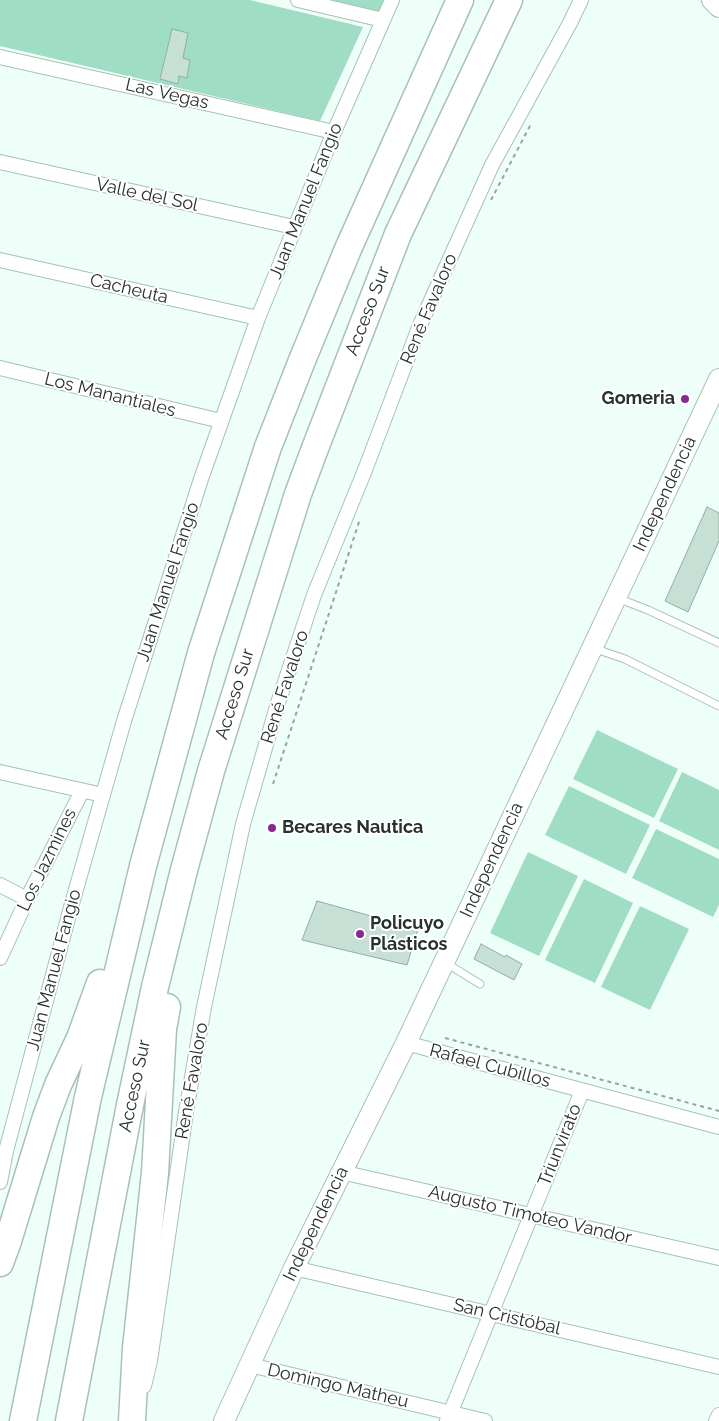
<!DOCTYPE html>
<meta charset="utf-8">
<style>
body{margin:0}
canvas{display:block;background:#eefef8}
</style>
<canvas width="719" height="1421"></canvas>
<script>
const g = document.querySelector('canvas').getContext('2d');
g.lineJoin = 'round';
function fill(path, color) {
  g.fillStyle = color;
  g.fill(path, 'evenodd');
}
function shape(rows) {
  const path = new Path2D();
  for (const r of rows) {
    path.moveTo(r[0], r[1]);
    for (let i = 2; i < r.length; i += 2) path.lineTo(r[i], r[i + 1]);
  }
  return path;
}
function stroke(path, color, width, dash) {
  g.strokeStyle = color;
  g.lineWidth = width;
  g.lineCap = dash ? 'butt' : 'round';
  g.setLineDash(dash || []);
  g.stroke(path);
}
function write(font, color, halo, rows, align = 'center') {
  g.font = font + ' Raleway,sans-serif';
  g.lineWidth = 4;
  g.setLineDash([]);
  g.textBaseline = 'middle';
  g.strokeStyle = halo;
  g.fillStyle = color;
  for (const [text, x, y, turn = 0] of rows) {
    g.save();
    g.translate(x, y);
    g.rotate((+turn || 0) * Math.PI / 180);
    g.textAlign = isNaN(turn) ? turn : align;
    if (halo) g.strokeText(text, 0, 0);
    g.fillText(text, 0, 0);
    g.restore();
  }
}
const green = shape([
 [0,0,250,0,363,27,320,121,0,46],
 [298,0,392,0,383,20],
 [597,730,678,769,654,818,573,779],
 [682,772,719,790,719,850,659,821],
 [569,786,650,825,626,874,545,835],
 [656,829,719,859,719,905,713,917,632,878],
 [528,852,578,876,539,956,490,933],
 [584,879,633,903,595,983,545,960],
 [640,906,689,929,650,1010,601,987]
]);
const building = shape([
 [172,29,188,33,183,58,190,60,187,78,179,76,178,84,160,79,172,29],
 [707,507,719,513,719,541,688,612,665,601,707,507],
 [317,901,418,929,407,965,302,940,317,901],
 [481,944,505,957,506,955,522,964,514,980,474,959,481,944]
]);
const path = shape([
 [491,200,532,122],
 [273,784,360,519],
 [445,1038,719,1111]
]);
const lane = shape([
 [617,598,648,610,719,643],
 [593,648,625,659,719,706],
 [446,963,480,984]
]);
const street = shape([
 [298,0,383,20],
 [0,57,334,132],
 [0,162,294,227],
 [0,260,258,318],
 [0,368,221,421],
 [0,772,103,795],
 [0,885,27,899],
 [0,958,27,899,82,791],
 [406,1043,719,1127],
 [341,1172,719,1258],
 [0,1182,6,1151,71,907,124,721,201,479,258,318,334,132,392,0],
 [294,1268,719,1367],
 [250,1365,485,1421],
 [144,1386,150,1361,186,1112,204,1007,243,824,278,703,314,595,365,470,420,325,492,165,570,23,581,0],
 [447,1421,582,1091],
 [716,1421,719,1415]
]);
const secondary = shape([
 [712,0,719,7],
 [224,1421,294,1268,406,1043,719,379]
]);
const highway = shape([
 [0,1263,8,1241,46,1117,58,1085,80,1038,100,983],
 [23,1421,88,1097,143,866,201,653,268,447,301,363,348,249,460,0],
 [69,1421,130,1105,155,987,184,870,211,771,298,494,314,451,398,234,509,0],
 [132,1421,136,1348,155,1173,163,1029,167,1007]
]);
const markers = [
 [685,399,5,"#882993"],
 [272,828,5,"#882993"],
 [360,934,5,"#882993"]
];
const streetNames = [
 ["Las Vegas",167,94,13],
 ["Valle del Sol",147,195,12],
 ["Juan Manuel Fangio",306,201,-68],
 ["Cacheuta",129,289,13],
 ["René Favaloro",429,309,-67],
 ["Acceso Sur",368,311,-69],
 ["Los Manantiales",110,395,14],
 ["Independencia",665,494,-65],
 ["Juan Manuel Fangio",168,582,-72],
 ["René Favaloro",285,687,-72],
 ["Acceso Sur",235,694,-73],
 ["Los Jazmines",47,860,-64],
 ["Independencia",492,860,-65],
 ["Juan Manuel Fangio",54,970,-75],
 ["Rafael Cubillos",490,1066,15],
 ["René Favaloro",192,1081,-80],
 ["Acceso Sur",135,1086,-78],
 ["Triunvirato",560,1145,-68],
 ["Augusto Timoteo Vandor",530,1215,13],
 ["Independencia",316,1224,-64],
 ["San Cristóbal",507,1317,13],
 ["Domingo Matheu",338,1386,13]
];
const poiNames = [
 ["Gomeria",675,399,"right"],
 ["Becares Nautica",282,828],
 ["Policuyo",370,924],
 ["Plásticos",370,945]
];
fill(green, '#9fddc5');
fill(building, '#c6e0d6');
stroke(building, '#94ada3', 1);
stroke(lane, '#a8c1b7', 9);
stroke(street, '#a8c1b7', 16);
stroke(secondary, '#a8c1b7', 22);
stroke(highway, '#a8c1b7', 29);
stroke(path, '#97a49f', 2, [4, 4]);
stroke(lane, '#fff', 7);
stroke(street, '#fff', 14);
stroke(secondary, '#fff', 20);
stroke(highway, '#fff', 26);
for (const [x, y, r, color] of markers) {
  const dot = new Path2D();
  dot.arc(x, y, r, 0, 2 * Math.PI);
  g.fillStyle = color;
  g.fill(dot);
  stroke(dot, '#fff', 2);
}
write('18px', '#27312d', '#fff', streetNames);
write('bold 18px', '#27312d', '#fff', poiNames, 'left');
</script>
